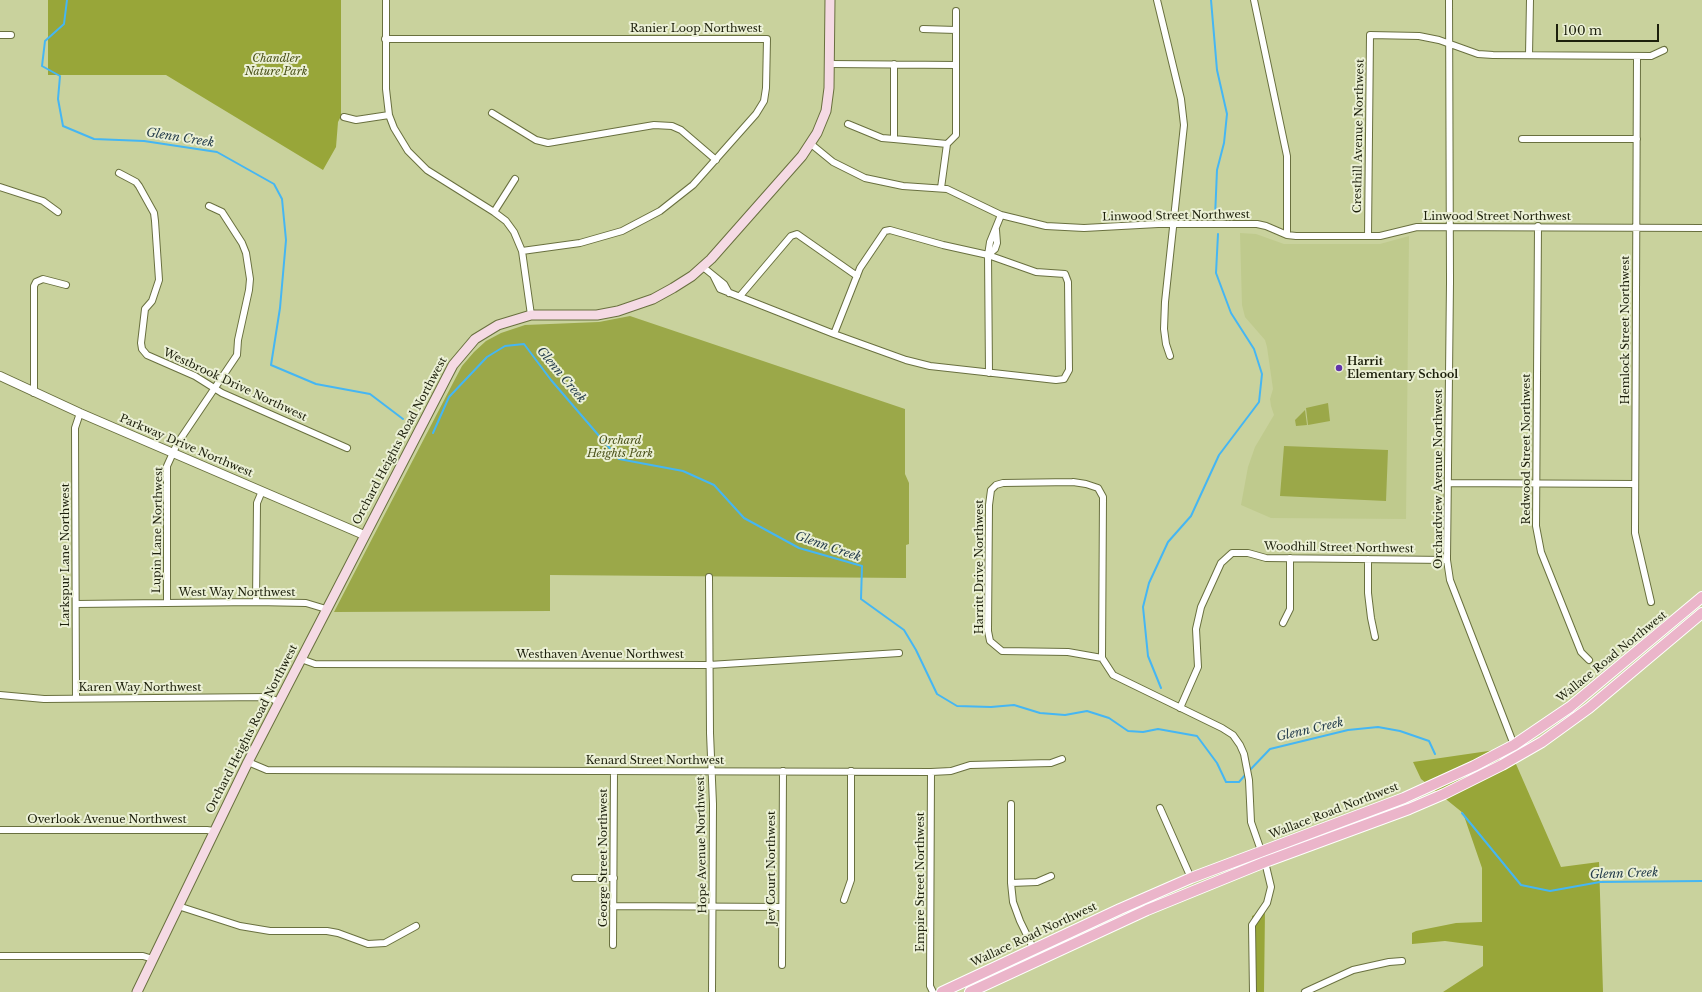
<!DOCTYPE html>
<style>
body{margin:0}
#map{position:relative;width:1702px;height:992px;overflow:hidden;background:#c9d29d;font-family:"Libre Baskerville",serif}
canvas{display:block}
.scale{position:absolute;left:1556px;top:24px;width:103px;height:18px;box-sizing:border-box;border:2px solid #1c1f0b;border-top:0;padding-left:5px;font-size:12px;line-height:14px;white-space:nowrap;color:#1c1f0b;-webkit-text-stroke:3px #ebf0d5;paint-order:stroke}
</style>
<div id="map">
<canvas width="1702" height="992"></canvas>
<div class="scale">100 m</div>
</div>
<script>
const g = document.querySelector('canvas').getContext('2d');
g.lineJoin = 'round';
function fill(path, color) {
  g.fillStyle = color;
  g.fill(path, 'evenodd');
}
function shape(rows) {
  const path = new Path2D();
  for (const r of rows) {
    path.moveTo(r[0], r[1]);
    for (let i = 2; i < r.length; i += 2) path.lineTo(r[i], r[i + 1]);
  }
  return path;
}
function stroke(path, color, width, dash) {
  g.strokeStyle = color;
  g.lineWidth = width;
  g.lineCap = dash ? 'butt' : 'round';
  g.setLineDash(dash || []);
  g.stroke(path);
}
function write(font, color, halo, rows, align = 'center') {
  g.font = font + ' "Libre Baskerville",serif';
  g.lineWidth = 4;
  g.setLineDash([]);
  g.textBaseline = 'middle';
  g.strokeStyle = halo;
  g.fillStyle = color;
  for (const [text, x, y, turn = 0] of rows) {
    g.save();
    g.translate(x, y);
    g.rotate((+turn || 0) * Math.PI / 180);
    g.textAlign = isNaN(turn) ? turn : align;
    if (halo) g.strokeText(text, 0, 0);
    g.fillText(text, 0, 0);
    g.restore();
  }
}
const built = shape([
 [1240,233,1256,234,1284,244,1380,244,1409,236,1406,519,1271,518,1241,505,1248,467,1255,447,1274,415,1271,406,1270,399,1273,389,1267,347,1265,340,1245,317,1242,305]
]);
const green = shape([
 [630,316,905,409,905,474,909,483,909,544,906,545,906,578,550,575,550,611,334,612,453,383,462,366,474,352,486,341,501,333,525,325,599,322],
 [1328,403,1330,421,1308,425,1306,408],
 [1305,410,1307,425,1296,426,1295,420],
 [1284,446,1388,450,1386,501,1280,496]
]);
const forest = shape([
 [48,0,341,0,341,116,338,122,336,147,323,170,166,75,48,75],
 [1509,748,1561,867,1599,862,1603,992,1443,992,1483,966,1483,946,1445,941,1412,944,1412,933,1416,931,1456,923,1482,922,1482,868,1463,813,1421,779,1413,762],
 [1265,910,1264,992,1253,992,1252,916]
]);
const stream = shape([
 [67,0,64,24,45,41,42,66,60,76,58,99,63,126,94,139,144,141,217,152,274,184,282,199,286,240,280,308,271,365,316,384,370,394,403,419],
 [1211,0,1217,70,1227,114,1224,143,1217,170,1215,217],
 [433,433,449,397,487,357,505,346,524,344,551,380,619,459,683,471,714,485,744,518,799,548,862,566,861,599,904,630,916,650,937,694,957,706,991,707,1014,705,1040,713,1065,715,1087,711,1109,718,1128,731,1143,732,1158,729,1197,736,1217,763,1226,782,1239,782,1246,774],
 [1161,688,1148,656,1143,607,1149,583,1168,542,1191,516,1219,455,1259,402,1262,374,1254,349,1231,313,1216,273,1218,234],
 [1249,771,1270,749,1348,730,1378,727,1400,731,1429,741,1435,754],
 [1462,813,1521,885,1550,891,1600,882,1702,881]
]);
const minor = shape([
 [386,0,386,89,389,115,394,128,408,151,427,170,494,212,506,221,514,232,522,251,531,315],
 [1157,0,1181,99,1184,125,1165,302,1164,329,1166,344,1170,356],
 [1254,0,1287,156,1287,235],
 [1449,0,1450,282,1447,560,1450,580,1514,745,1520,755],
 [923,29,956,30],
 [0,35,11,35],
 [385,39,767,39,766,88,764,101,756,114,693,185,660,211,622,231,580,243,522,251],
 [1529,55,1530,0],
 [1637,56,1635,533,1651,602],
 [830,64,956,65,956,11],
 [492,113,536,140,548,143,654,125,672,126,681,130,716,160],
 [344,117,356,120,389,115],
 [848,124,882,138,894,139,894,64],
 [894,139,947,144],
 [1522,139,1637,139],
 [811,144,833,162,865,178,903,186,947,189,1001,215,1046,226,1084,228,1158,224,1257,224,1266,226,1287,235,1296,236,1380,236,1417,227,1702,228],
 [119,173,136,182,139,186,154,213,155,221,159,280,152,301,145,309,141,343,142,349,147,355,195,376,222,393,347,448],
 [0,187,43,201,58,212],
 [941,188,947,144,956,135,956,65],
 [494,212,515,179],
 [1538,226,1536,526,1541,552,1581,652,1589,660],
 [1368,236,1370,35,1419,36,1439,40,1478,54,1493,55,1651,56,1664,50],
 [988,255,1036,272,1065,274,1068,282,1069,370,1064,379,1056,380,930,366,906,360,834,334,860,268,885,231,890,230,943,245,988,255,995,249,997,243,996,230],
 [703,267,724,284,729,293],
 [714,277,720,289,834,334],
 [740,296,791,236,797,234,857,276],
 [989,373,988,255,990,242,1001,215],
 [34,393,34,286,36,282,43,279,66,285],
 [1073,482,1086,484,1098,488,1103,497,1102,658,1068,652,1002,651,990,641,988,631,989,505,991,490,996,485,1003,483,1073,482],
 [1448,483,1635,484],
 [1368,559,1368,593,1371,618,1375,637],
 [709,577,710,733,713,804,712,992],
 [256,602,257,503,262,491],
 [167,603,167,466,177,444,237,355,238,340,249,290,250,279,246,253,242,243,222,212,209,206],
 [76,604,256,602,306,603,326,609],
 [1283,623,1290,609,1290,558],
 [1102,658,1113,675,1222,728,1233,735,1240,745,1244,754,1249,780,1251,822,1265,862,1271,887,1267,903,1252,925,1253,992],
 [301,659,315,664,709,665,899,653],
 [0,695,44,699,268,697,279,702],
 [76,698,75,428,80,413],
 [1180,708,1198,667,1196,629,1201,607,1221,563,1232,553,1248,553,1266,558,1447,560],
 [248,762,267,770,931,772,951,771,970,765,1051,763,1062,759],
 [931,772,930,986,933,992],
 [1011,804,1011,883,1013,902,1020,921,1039,960],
 [1160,808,1191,878],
 [0,830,207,830,214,831],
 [575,878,614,878],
 [1011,883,1037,882,1051,876],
 [844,900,851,880,851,771],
 [178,906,240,926,270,931,327,931,338,933,368,944,385,943,416,926],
 [613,906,782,907],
 [613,945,614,771],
 [0,956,143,956,153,959],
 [782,965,783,771],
 [1305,992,1353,970,1389,962,1402,961]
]);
const tertiary = shape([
 [0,376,80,413,364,535]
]);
const secondary = shape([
 [137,992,248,762,453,365,475,339,498,325,531,315,597,315,618,311,653,299,673,288,692,276,711,259,802,156,817,133,826,111,829,88,830,0]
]);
const primary = shape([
 [942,992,1120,909,1191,878,1404,798,1474,766,1514,745,1570,707,1702,597],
 [970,992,1147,910,1265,862,1409,809,1444,794,1502,765,1542,742,1589,708,1702,613]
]);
const markers = [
 [1339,368,4,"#6234ab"]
];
const streetNames = [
 ["Ranier Loop Northwest",696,29],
 ["Cresthill Avenue Northwest",1359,136,-89],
 ["Linwood Street Northwest",1176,216,-1],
 ["Linwood Street Northwest",1497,217],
 ["Hemlock Street Northwest",1626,330,-90],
 ["Westbrook Drive Northwest",235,385,25],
 ["Orchard Heights Road Northwest",400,441,-62],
 ["Parkway Drive Northwest",186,446,23],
 ["Redwood Street Northwest",1527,449,-90],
 ["Orchardview Avenue Northwest",1439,479,-90],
 ["Lupin Lane Northwest",158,530,-89],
 ["Woodhill Street Northwest",1339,548,1],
 ["Larkspur Lane Northwest",66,555,-90],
 ["Harritt Drive Northwest",980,567,-90],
 ["West Way Northwest",237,593],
 ["Westhaven Avenue Northwest",600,655],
 ["Wallace Road Northwest",1612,657,-39],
 ["Karen Way Northwest",140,688],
 ["Orchard Heights Road Northwest",252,729,-63],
 ["Kenard Street Northwest",655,761],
 ["Wallace Road Northwest",1334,811,-21],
 ["Overlook Avenue Northwest",107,820],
 ["Hope Avenue Northwest",702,845,-91],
 ["George Street Northwest",604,858,-90],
 ["Jev Court Northwest",772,868,-90],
 ["Empire Street Northwest",921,882,-90],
 ["Wallace Road Northwest",1034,935,-25]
];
const parkNames = [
 ["Chandler",276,59],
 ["Nature Park",276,72],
 ["Orchard",620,441],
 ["Heights Park",620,454]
];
const poiNames = [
 ["Harrit",1347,362],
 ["Elementary School",1347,375]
];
const waterNames = [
 ["Glenn Creek",180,138,9],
 ["Glenn Creek",561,375,50],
 ["Glenn Creek",828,547,19],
 ["Glenn Creek",1310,730,-13],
 ["Glenn Creek",1624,874,-2]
];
fill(built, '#bfca8d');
fill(green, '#9ba849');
fill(forest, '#98a639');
stroke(stream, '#45b6f3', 2);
stroke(minor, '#69703f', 8);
stroke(tertiary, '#69703f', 10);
stroke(secondary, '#69703f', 11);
stroke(primary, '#fff', 12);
stroke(minor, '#fff', 6);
stroke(tertiary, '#fff', 8);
stroke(secondary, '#f5dae4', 9);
stroke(primary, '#ebb5ca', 10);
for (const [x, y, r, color] of markers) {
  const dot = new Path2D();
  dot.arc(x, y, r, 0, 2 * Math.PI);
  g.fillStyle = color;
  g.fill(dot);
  stroke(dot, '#ebf0d5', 1.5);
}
write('11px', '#1c1f0b', '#ebf0d5', streetNames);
write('italic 11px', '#4a5119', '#ebf0d5', parkNames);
write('bold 11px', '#1c1f0b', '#ebf0d5', poiNames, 'left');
write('italic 12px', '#253d4c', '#ebf0d5', waterNames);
</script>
